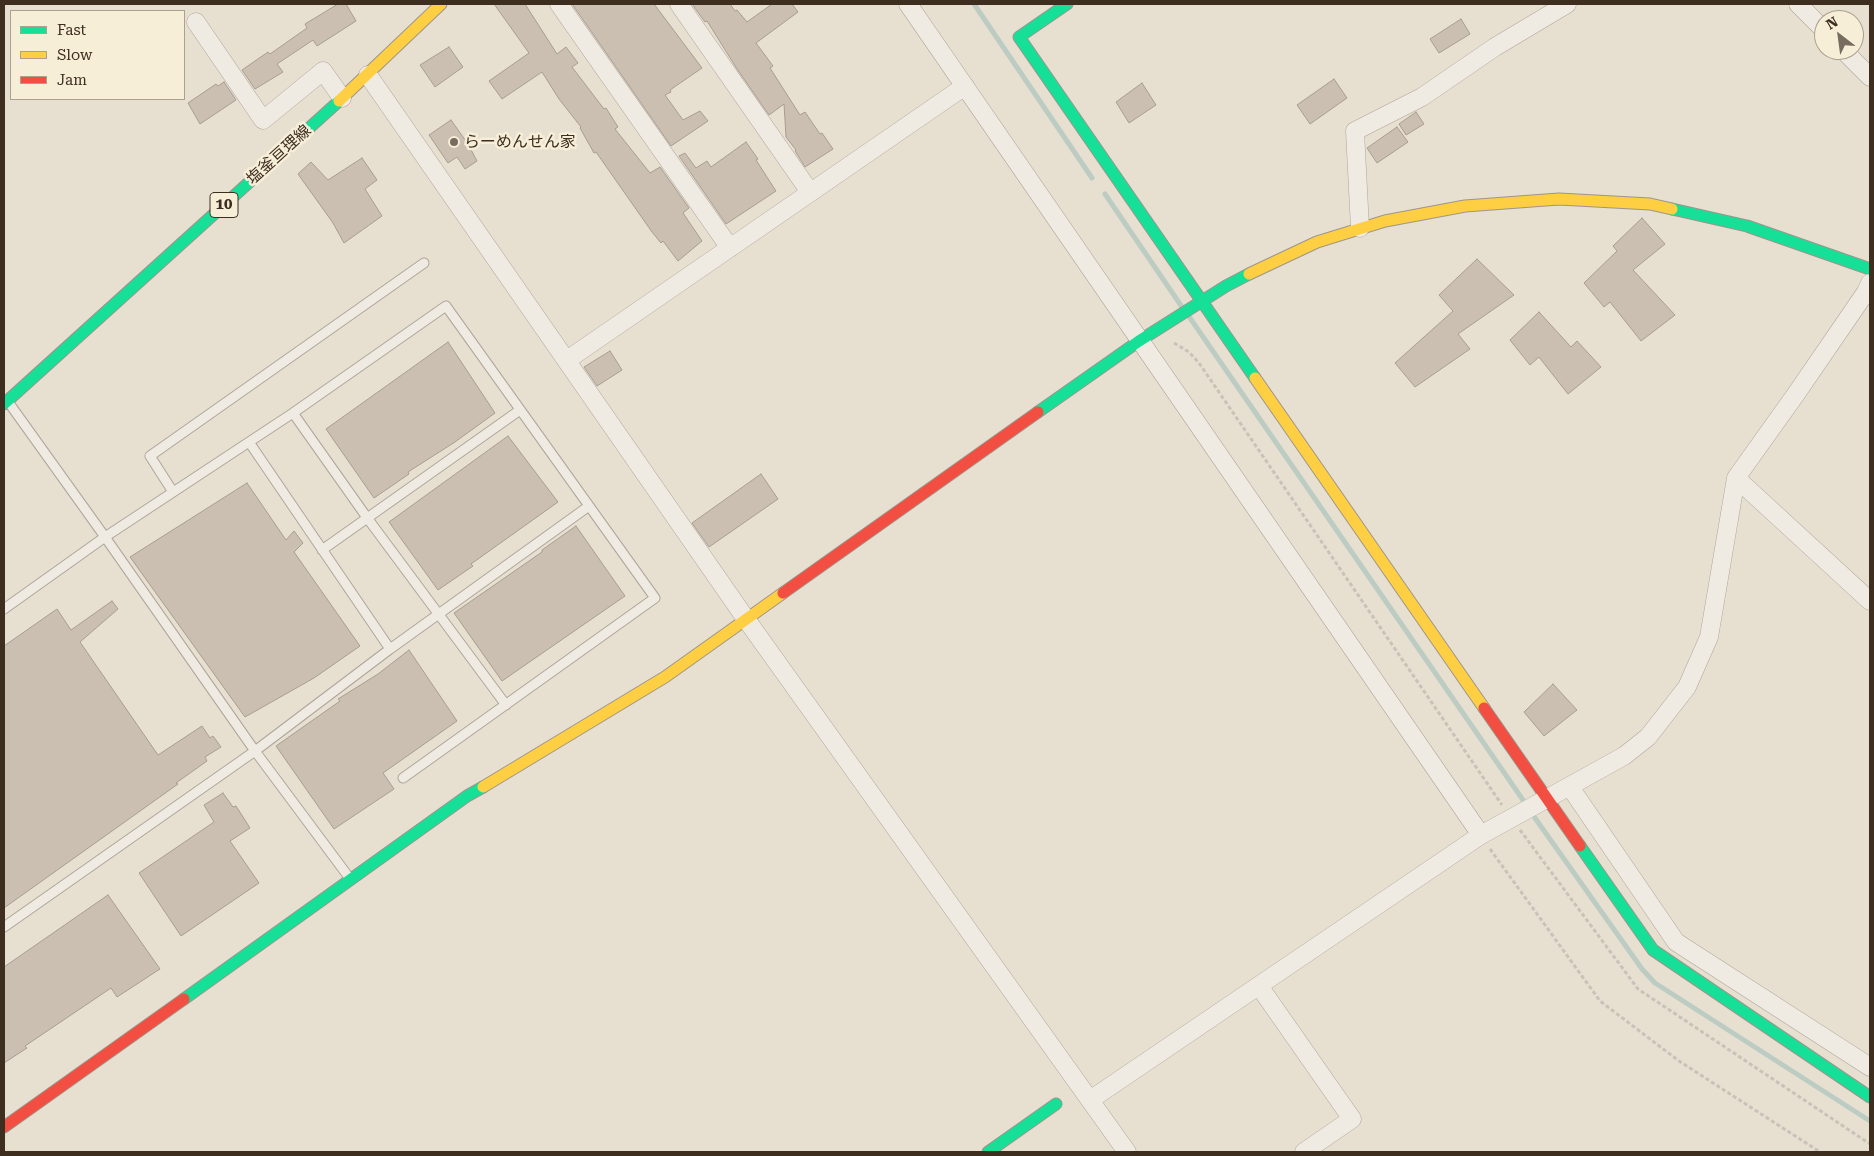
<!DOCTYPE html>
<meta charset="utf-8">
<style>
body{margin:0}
#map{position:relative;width:1874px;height:1156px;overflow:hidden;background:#e7e0d1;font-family:"Roboto Serif",serif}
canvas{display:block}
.frame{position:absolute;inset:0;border:5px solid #3d2e20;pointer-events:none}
.legend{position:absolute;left:10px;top:10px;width:175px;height:90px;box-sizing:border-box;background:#f7eed8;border:1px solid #ada18e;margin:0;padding:6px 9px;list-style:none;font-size:15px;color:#3d2e20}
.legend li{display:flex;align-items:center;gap:10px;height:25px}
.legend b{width:25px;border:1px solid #ada18e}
.north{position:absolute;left:1814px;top:10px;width:50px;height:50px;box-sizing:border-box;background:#f7eed8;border:1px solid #ada18e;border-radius:50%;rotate:330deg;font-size:14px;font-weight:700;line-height:20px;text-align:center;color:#3d2e20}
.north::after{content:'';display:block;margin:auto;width:18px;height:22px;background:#786c5e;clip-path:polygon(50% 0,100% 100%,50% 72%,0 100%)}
</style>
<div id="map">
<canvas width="1874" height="1156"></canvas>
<div class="frame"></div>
<ul class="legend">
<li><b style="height:6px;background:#16e098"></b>Fast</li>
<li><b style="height:6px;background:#ffcf43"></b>Slow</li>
<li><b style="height:6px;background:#f24e42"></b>Jam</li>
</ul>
<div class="north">N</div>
</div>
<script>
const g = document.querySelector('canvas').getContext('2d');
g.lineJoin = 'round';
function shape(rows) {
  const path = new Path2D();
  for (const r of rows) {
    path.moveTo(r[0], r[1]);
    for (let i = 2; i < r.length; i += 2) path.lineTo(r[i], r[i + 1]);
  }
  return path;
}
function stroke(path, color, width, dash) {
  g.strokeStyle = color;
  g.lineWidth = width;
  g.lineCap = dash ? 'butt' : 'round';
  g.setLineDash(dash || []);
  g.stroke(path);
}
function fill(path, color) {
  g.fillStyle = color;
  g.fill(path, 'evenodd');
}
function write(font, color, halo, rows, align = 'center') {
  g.font = font + ' "Roboto Serif","Noto Sans JP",serif';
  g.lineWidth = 5;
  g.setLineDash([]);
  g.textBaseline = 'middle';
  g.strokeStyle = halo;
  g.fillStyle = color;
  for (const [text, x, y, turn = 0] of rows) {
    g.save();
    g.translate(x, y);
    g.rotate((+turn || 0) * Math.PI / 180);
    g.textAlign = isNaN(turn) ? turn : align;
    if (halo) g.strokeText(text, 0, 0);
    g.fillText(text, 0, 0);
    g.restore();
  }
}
const stream = shape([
 [974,4,1092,178],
 [1105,194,1182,307],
 [1190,318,1523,800],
 [1535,818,1642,969,1655,983,1870,1121]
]);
const building = shape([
 [338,4,346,4,356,21,317,46,313,40,277,64,283,72,255,89,242,70,268,52,270,54,307,28,305,24,338,4],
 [494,4,525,4,557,54,566,47,578,63,572,67,604,109,606,108,618,127,615,129,650,173,660,167,689,208,683,213,702,241,678,261,663,241,661,243,652,232,596,152,594,153,580,128,581,127,559,99,542,72,502,99,489,81,529,53,494,4],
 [572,4,654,4,702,68,670,90,671,92,665,95,683,120,700,111,708,121,671,146,572,4],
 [692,4,730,4,735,11,737,10,747,22,772,4,792,4,798,12,756,43,773,66,770,68,800,115,805,112,820,134,822,133,833,149,805,167,795,151,796,150,786,137,784,104,769,115,737,69,707,21,705,22,692,4],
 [1461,19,1470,34,1439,53,1430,39,1461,19],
 [449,47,463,67,435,87,420,65,449,47],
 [1334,79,1347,98,1310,124,1297,105,1334,79],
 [224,82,236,100,200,124,188,103,216,84,218,86,224,82],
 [1142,83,1156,105,1129,123,1116,102,1142,83],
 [1416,112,1424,124,1406,135,1399,124,1416,112],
 [451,120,468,144,477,161,465,169,457,157,448,163,429,135,451,120],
 [1397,127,1408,142,1377,163,1367,148,1397,127],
 [746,142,758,159,756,160,776,191,726,224,679,156,685,153,696,168,707,161,711,167,746,142],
 [362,158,377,180,365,189,382,216,344,243,333,223,298,174,311,162,328,180,362,158],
 [1642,218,1665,244,1633,270,1675,315,1641,341,1610,302,1604,307,1584,283,1617,251,1613,246,1642,218],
 [1477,259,1514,295,1458,334,1470,349,1415,387,1395,363,1453,311,1439,295,1477,259],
 [1539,312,1571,347,1577,341,1601,367,1568,394,1539,357,1530,365,1510,340,1539,312],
 [448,342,495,413,455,442,408,472,409,474,374,498,326,429,448,342],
 [610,351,622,370,597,386,584,367,610,351],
 [508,436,558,502,471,564,473,566,438,590,389,522,508,436],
 [761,474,778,499,709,547,692,523,761,474],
 [247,483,286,540,294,531,303,543,294,552,360,646,314,678,245,717,130,557,247,483],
 [576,526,625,596,502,681,454,613,542,552,542,550,576,526],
 [112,601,118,609,80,642,158,755,202,726,210,738,213,736,221,747,205,757,207,761,176,783,178,784,4,908,4,646,57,609,71,630,112,601],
 [409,650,457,721,383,773,394,789,334,829,276,746,340,701,338,699,378,674,409,650],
 [1553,684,1577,710,1544,736,1524,712,1553,684],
 [223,793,233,807,236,806,250,828,230,841,259,883,181,936,139,873,214,822,204,805,223,793],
 [108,895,160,969,117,997,111,988,25,1046,27,1048,4,1063,4,967,108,895]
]);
const path = shape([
 [1174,343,1189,352,1199,363,1502,805],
 [1520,830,1638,989,1870,1144],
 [1490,849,1600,1001,1679,1061,1820,1152]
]);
const lane = shape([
 [9,403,105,537,255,751,351,880],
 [293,413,368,519,506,705],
 [249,442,293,413,446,306,655,598,403,778],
 [173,492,150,456,424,263],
 [322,550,520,410],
 [4,609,105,537,249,442,390,649,255,751,4,927],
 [390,649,589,506]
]);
const street = shape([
 [559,4,730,248],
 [679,4,810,192],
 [908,4,1481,835],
 [1798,4,1824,30],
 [196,22,263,120,323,71,342,98],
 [1843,50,1870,77],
 [368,75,746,619,1127,1152],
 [1360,228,1355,131,1422,97,1495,47,1567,4],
 [567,360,965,86],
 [1736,478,1870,601],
 [1570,787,1676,942,1870,1067],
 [1259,986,1352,1119,1304,1152],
 [1090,1100,1481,835,1624,756,1648,737,1687,687,1709,637,1736,478,1796,394,1866,292,1870,283]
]);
const fast = shape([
 [1067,4,1019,37,1255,378],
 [1672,209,1747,226,1870,269],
 [4,404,339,101],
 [1038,412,1139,341,1226,286,1249,274],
 [1580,846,1653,950,1870,1097],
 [184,999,467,796,483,787],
 [988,1152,1056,1104]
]);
const slow = shape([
 [339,101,441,4],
 [1249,274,1317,242,1385,221,1465,206,1559,199,1650,204,1672,209],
 [1255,378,1484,708],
 [483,787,665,677,783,593]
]);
const jam = shape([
 [783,593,1038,412],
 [1484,708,1580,846],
 [4,1127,184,999]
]);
const markers = [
 [454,142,5,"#786c5e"]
];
const shields = [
 [224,205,28]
];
const shieldNames = [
 ["10",224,205]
];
const poiNames = [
 ["らーめんせん家",464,142]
];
const streetNames = [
 ["塩釜亘理線",279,155,-42]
];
stroke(stream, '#bcccc2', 5);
fill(building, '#cbbfb2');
stroke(building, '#a89c90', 1);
stroke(lane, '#ada599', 11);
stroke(street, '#ada599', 19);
stroke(fast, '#9c958a', 13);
stroke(slow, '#9c958a', 13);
stroke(jam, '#9c958a', 13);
stroke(path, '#c8c2b9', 3, [4, 2.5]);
stroke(lane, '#efebe3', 9);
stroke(street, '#efebe3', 18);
stroke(fast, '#16e098', 11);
stroke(slow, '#ffcf43', 11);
stroke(jam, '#f24e42', 11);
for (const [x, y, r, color] of markers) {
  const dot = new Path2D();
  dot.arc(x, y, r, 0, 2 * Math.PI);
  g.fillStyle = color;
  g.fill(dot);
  stroke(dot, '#f7eed8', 2);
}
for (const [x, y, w] of shields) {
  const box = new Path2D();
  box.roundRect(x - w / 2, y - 12.5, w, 25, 4);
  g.fillStyle = '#f7eed8';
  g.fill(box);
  stroke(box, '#3d2e20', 1);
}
write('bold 15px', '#3d2e20', null, shieldNames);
write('16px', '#3d2e20', '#f7eed8', poiNames, 'left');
write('16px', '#3d2e20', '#f7eed8', streetNames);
</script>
